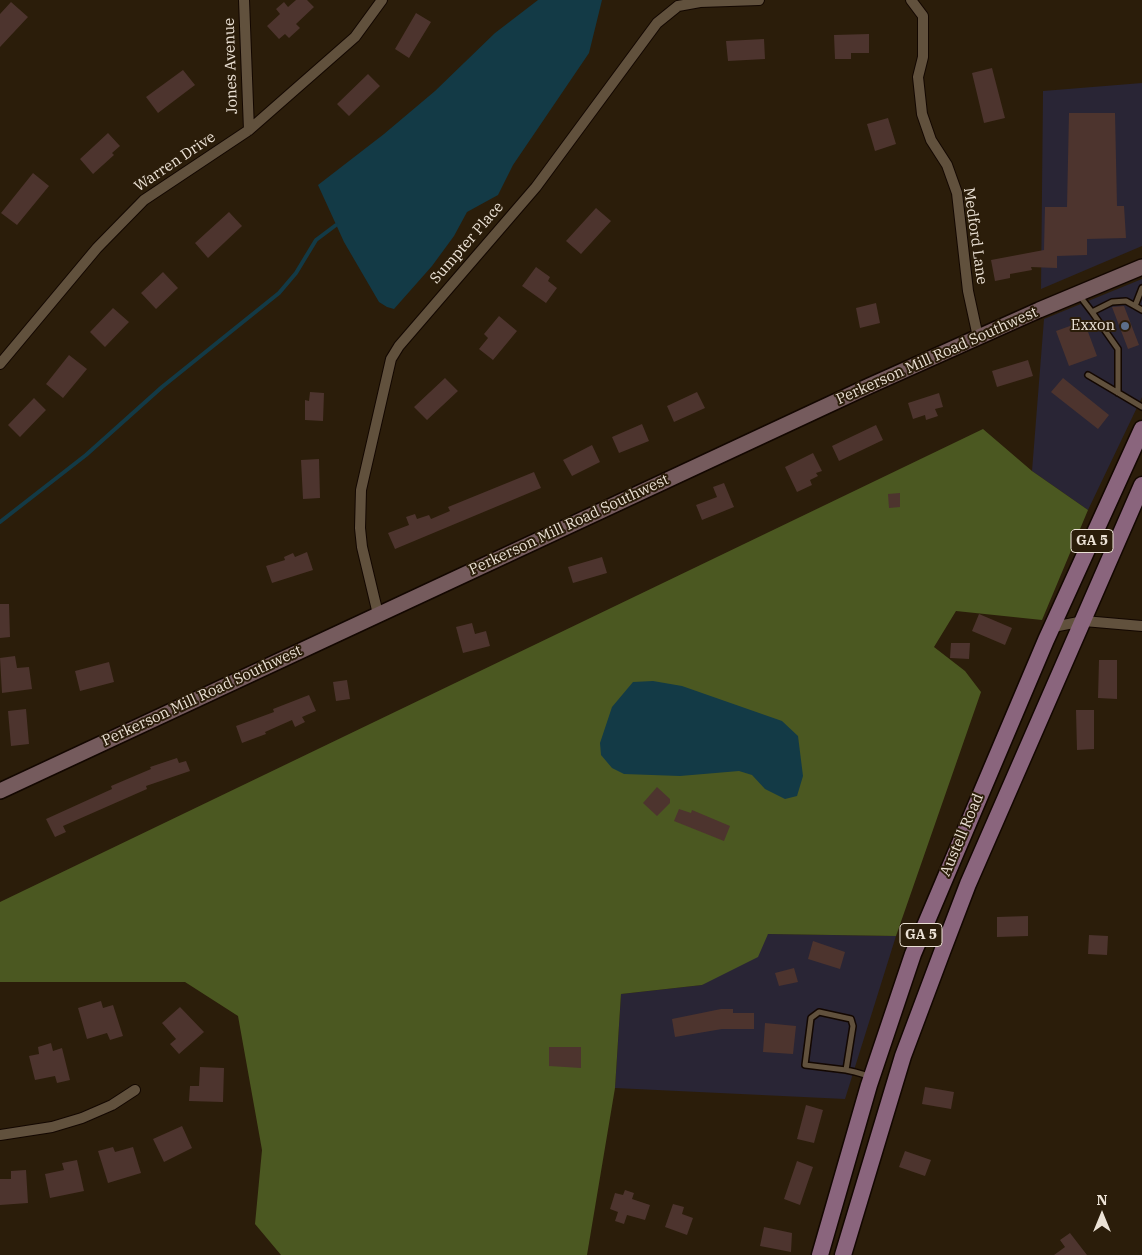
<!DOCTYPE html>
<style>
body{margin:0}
#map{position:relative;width:1142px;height:1255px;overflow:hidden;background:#2b1d0a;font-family:"IBM Plex Serif",serif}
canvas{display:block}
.north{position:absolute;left:1077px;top:1190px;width:50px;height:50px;-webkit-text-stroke:4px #2b1d0a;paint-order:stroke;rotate:0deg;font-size:14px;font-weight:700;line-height:20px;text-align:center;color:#ece2d6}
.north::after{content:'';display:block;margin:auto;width:18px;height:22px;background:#ece2d6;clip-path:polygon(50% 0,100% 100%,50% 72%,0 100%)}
</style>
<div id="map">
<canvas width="1142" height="1255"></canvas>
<div class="north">N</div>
</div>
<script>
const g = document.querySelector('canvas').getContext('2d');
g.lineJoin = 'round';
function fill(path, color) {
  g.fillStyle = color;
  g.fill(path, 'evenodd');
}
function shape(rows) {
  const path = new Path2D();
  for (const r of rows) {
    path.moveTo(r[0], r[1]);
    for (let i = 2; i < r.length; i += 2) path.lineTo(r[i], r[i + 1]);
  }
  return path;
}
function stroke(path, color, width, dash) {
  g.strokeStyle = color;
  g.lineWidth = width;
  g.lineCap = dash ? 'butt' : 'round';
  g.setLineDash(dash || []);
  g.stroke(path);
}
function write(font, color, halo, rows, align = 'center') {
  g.font = font + ' "IBM Plex Serif",serif';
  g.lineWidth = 4;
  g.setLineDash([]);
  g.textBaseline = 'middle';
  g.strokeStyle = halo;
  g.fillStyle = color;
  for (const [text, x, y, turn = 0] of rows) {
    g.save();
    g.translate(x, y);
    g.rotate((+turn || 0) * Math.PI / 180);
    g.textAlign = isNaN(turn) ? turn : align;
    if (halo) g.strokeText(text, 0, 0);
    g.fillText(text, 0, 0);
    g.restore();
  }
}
const commercial = shape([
 [1142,83,1142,246,1041,289,1043,91],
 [1142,279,1142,397,1088,510,1032,471,1044,319],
 [768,934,896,936,845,1099,615,1088,621,994,702,985]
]);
const forest = shape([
 [983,429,1032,471,1088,510,1042,620,956,611,934,647,965,671,981,692,896,936,768,934,758,957,702,985,621,994,615,1088,587,1255,281,1255,255,1224,262,1150,238,1016,185,982,0,982,0,902]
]);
const water = shape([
 [538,0,602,0,589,53,513,165,498,195,467,212,454,236,432,266,394,309,387,307,379,302,344,242,318,185,384,134,435,91,495,33],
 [653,681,682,686,782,721,798,736,803,776,797,796,785,799,765,789,752,775,739,771,680,776,624,774,612,768,601,755,600,743,612,707,633,682]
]);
const stream = shape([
 [0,522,86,455,162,387,279,293,296,273,316,240,336,225]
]);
const building = shape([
 [296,0,307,0,314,7,296,24,300,28,289,38,285,34,279,39,267,26,280,14,276,9,284,2,288,7],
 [11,2,28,17,0,47,0,14],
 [416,13,431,22,409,58,395,49],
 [869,34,869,53,851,53,851,59,835,59,834,35],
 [764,39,765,59,728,61,726,41],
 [992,68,1005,118,984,123,972,73],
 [183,70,195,85,158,113,146,97],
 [368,74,380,86,349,116,337,104],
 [1069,113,1115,113,1117,206,1124,206,1126,238,1087,239,1087,255,1057,256,1057,268,1031,267,1032,270,1010,274,1010,278,995,281,991,260,1044,250,1045,207,1067,207],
 [888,118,896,144,875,151,867,124],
 [108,133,120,146,112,153,114,155,93,174,80,159],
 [33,173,49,186,17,225,1,213],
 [596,208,611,221,581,254,566,241],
 [229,212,242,226,208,258,195,243],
 [536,267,550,277,548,281,557,288,546,303,522,286],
 [163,272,178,288,156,309,141,293],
 [876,303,880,323,860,328,856,308],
 [1124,306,1139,345,1128,349,1112,307],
 [113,308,129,322,105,347,90,332],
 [499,316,517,331,493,360,479,349,488,338,484,334],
 [1084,321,1097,356,1069,366,1056,331],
 [69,355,87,369,63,398,46,384],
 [1028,360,1033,376,997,387,992,371],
 [445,378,458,391,427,420,414,407],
 [1063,378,1109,415,1098,429,1051,392],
 [310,392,324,393,323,421,305,420,305,400,309,401],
 [697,392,705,408,674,422,667,406],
 [939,393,943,407,935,409,938,416,926,420,925,415,913,419,908,403],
 [34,398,46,410,20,437,8,425],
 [642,424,649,441,619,453,612,437],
 [876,425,883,440,839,461,832,446],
 [592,445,600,462,572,476,563,460],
 [813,453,822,471,816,473,818,476,810,480,812,485,797,492,785,467],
 [319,459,320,498,303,499,301,460],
 [534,472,541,488,395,549,388,533,409,525,406,517,415,514,417,519,429,515,431,519,450,511,448,507],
 [724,483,734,507,702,520,696,505,717,497,713,487],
 [900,493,900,507,889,508,888,494],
 [307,552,313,570,272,583,266,566,285,560,284,557,293,553,295,557],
 [602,557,607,573,573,583,568,567],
 [0,604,9,604,10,637,0,638],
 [979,614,1012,628,1005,645,972,631],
 [472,623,475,634,486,631,490,646,463,653,456,627],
 [951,643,970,643,969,659,950,658],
 [15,656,17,668,29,667,32,689,2,693,0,658],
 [1099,660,1117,660,1117,699,1098,698],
 [109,662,114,682,80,691,75,671],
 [347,680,350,699,336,701,333,682],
 [309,695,316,711,302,717,305,722,295,727,292,720,265,732,266,734,242,743,236,726,274,712,273,709],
 [26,709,29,744,11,746,8,711],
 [1076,710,1094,710,1094,749,1077,750],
 [177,758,179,763,186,761,190,771,146,786,147,789,63,826,66,832,55,837,46,819,112,789,111,786,151,769,150,767],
 [657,787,670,799,670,803,657,816,643,803],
 [679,809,691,813,692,810,730,826,724,841,674,821],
 [1028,916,1028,936,997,937,997,917],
 [1089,935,1108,936,1107,955,1088,954],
 [813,941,845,952,840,969,808,959],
 [794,968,798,982,779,986,775,973],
 [101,1001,103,1008,113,1005,123,1036,110,1040,107,1033,87,1039,78,1008],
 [180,1007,204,1032,179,1054,170,1044,176,1039,162,1023],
 [721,1009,733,1009,733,1013,754,1013,754,1029,722,1029,675,1037,672,1019],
 [765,1023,796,1026,793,1054,763,1052],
 [51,1043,53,1051,62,1048,70,1080,57,1083,55,1076,35,1080,29,1056,39,1054,38,1047],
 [549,1047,581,1047,581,1068,549,1066],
 [200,1067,224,1068,223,1102,189,1101,190,1086,199,1086],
 [925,1087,954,1092,951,1109,922,1104],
 [806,1105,823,1110,814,1143,797,1139],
 [182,1126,192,1148,164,1162,153,1139],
 [113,1147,115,1152,133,1147,141,1173,108,1183,98,1151],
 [905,1151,931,1160,925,1176,899,1167],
 [77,1160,84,1191,50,1198,45,1174,64,1170,62,1163],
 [797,1161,813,1167,800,1205,784,1199],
 [26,1170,28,1203,0,1205,0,1179,11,1179,11,1171],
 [625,1190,634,1193,632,1199,650,1205,645,1220,627,1215,624,1224,615,1221,618,1212,610,1209,615,1193,623,1195],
 [673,1204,684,1207,682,1214,693,1218,687,1235,665,1227],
 [764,1227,792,1233,791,1252,760,1246],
 [1070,1233,1087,1255,1054,1255,1065,1247,1060,1240]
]);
const lane = shape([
 [1142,288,1135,306,1142,310],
 [1079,295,1092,312,1112,302,1126,301,1135,306],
 [1092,312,1118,349,1118,393],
 [1088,375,1142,407],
 [846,1070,853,1026,851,1019,819,1012,811,1018,805,1065,846,1070,855,1072,869,1076]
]);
const street = shape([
 [244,0,249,130],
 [911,0,923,16,923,57,918,77,922,114,931,140,947,165,957,193,968,291,978,337],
 [0,364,97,248,144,200,249,130,355,37,382,0],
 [378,614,362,547,360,528,361,490,391,359,399,346,536,187,657,23,678,6,700,2,759,0],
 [1053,627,1084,621,1142,626],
 [0,1135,52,1127,82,1118,112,1105,135,1090]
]);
const secondary = shape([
 [0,791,869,386,1039,310,1142,267]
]);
const primary = shape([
 [820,1255,869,1085,913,954,1046,640,1142,429],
 [843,1255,903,1056,942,952,968,884,1142,485]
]);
const markers = [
 [1125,326,5,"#5c6f8a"]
];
const shields = [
 [1092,541,42],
 [921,935,42]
];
const shieldNames = [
 ["GA 5",1092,541],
 ["GA 5",921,935]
];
const streetNames = [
 ["Jones Avenue",231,66,-92],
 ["Warren Drive",175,162,-34],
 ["Medford Lane",975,236,82],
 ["Sumpter Place",467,243,-49],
 ["Perkerson Mill Road Southwest",937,356,-24],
 ["Perkerson Mill Road Southwest",569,525,-25],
 ["Perkerson Mill Road Southwest",202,696,-25],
 ["Austell Road",962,835,-67]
];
const poiNames = [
 ["Exxon",1115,326]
];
fill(commercial, '#292535');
fill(forest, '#4b5821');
fill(water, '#133a46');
stroke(stream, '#133a46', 4);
fill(building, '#4d342e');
stroke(lane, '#130700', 8);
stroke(street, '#130700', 12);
stroke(secondary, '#130700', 18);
stroke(primary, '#130700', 19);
stroke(lane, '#61513d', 5);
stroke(street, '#61513d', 10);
stroke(secondary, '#755b5d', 15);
stroke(primary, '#8a657d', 16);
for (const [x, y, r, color] of markers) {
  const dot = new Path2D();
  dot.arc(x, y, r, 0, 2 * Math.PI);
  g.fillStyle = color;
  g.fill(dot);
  stroke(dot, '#2b1d0a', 2);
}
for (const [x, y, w] of shields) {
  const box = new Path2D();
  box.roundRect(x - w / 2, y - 11.5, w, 23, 4);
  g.fillStyle = '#2b1d0a';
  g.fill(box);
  stroke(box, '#ece2d6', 1);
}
write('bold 14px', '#ece2d6', null, shieldNames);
write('15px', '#ece2d6', '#2b1d0a', streetNames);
write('15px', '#ece2d6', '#2b1d0a', poiNames, 'right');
</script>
